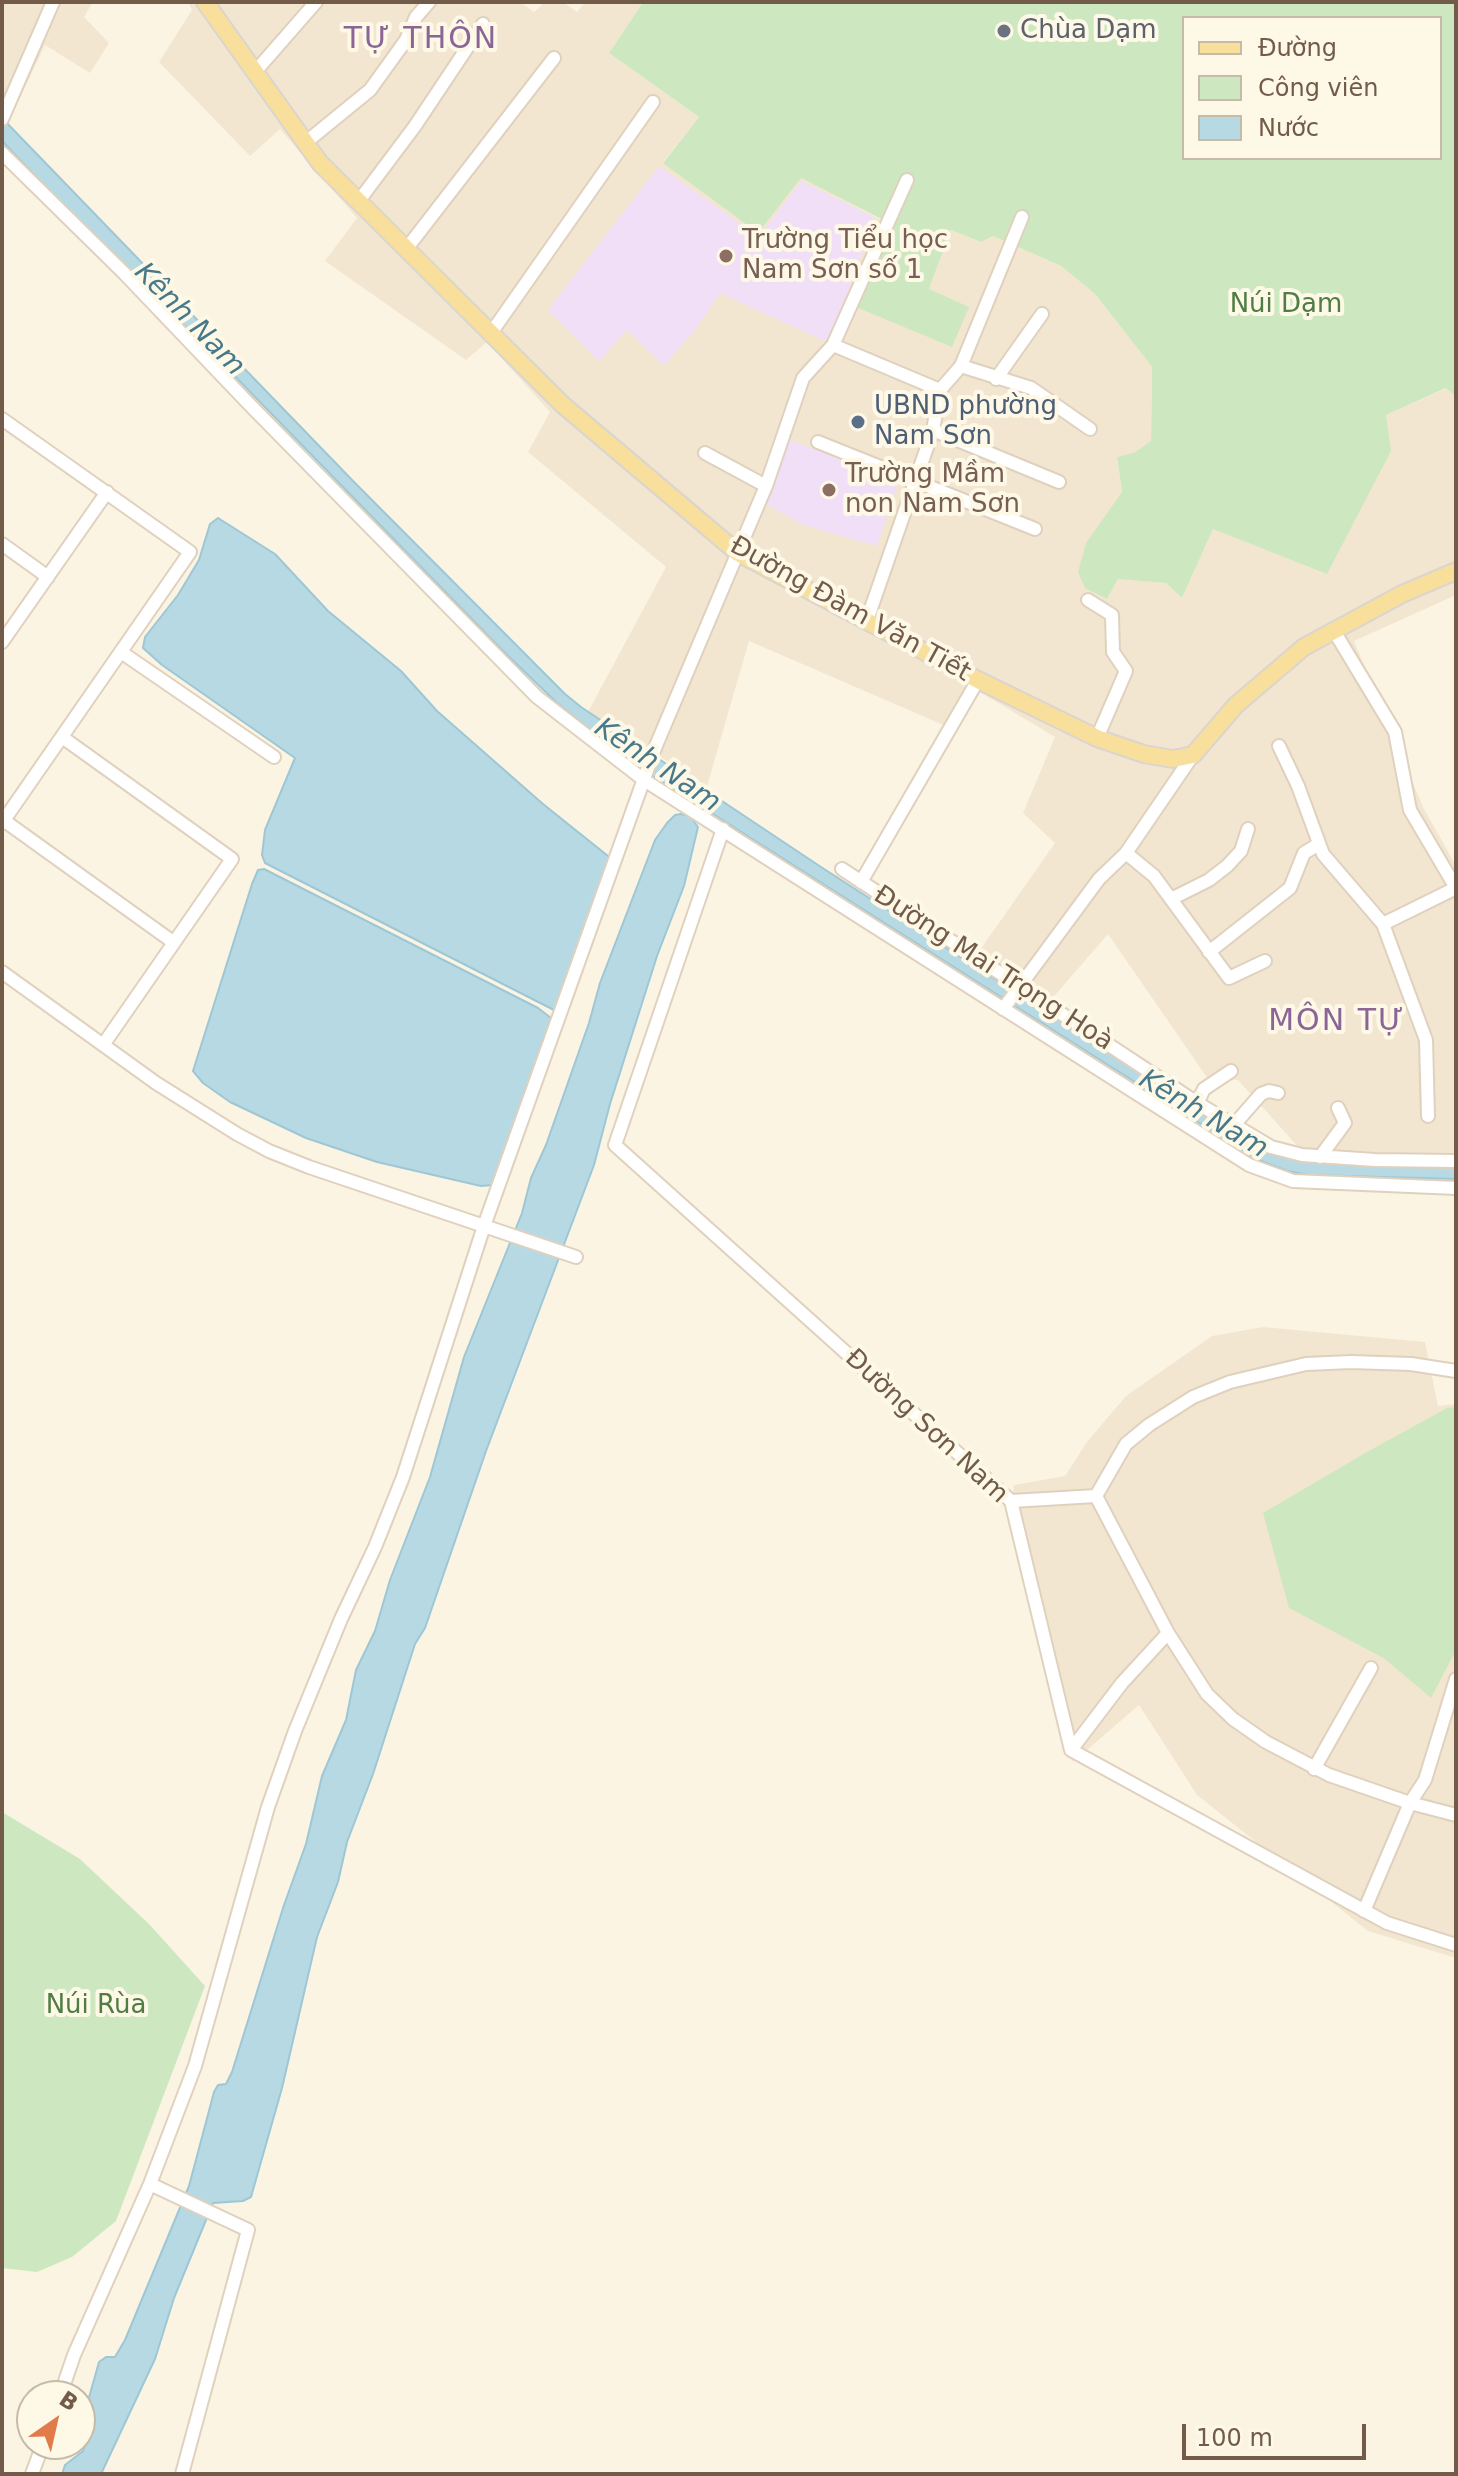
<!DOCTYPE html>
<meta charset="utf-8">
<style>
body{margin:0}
#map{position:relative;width:1458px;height:2476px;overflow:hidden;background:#fbf4e2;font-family:"DejaVu Sans",sans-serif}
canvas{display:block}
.frame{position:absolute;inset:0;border:4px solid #725c49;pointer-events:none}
.legend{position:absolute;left:1182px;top:16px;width:260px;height:144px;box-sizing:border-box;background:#fef8e7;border:2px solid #c6baa8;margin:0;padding:10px 14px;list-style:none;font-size:24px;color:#725c49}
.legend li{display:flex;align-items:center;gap:16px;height:40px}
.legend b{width:40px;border:2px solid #c6baa8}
.north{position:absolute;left:16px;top:2380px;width:80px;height:80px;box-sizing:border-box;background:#fef8e7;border:2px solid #c6baa8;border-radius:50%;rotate:34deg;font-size:22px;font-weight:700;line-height:32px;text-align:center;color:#725c49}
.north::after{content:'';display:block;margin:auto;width:28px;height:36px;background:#e27b4a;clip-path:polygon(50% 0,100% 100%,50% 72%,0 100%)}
.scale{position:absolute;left:1182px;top:2424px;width:184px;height:36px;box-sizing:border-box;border:4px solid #725c49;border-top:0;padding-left:10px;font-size:24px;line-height:28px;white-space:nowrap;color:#725c49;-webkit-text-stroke:6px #fef8e7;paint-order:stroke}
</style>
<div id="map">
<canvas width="1458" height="2476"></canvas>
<div class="frame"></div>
<ul class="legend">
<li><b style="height:10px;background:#f8df9c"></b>Đường</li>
<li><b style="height:22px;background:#cde8c1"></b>Công viên</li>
<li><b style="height:22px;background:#b7d9e4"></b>Nước</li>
</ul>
<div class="north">B</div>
<div class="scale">100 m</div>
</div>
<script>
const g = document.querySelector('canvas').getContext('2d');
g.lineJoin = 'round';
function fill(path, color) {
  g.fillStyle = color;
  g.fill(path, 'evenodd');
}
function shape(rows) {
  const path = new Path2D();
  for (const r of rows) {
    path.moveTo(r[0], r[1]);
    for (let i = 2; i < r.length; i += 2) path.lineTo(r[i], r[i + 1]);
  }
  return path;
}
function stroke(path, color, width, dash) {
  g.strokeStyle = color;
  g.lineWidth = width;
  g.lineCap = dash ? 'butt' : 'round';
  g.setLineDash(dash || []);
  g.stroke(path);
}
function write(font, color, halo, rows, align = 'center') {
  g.font = font + ' "DejaVu Sans",sans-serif';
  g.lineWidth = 8;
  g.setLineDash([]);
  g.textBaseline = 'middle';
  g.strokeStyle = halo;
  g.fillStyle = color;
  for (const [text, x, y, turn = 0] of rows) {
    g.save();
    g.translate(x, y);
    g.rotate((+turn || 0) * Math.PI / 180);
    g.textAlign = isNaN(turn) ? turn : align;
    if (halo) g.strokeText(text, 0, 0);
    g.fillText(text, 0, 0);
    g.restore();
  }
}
const residential = shape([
 [2,2,93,2,84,17,109,43,90,73,45,45,8,123,2,117],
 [188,2,520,2,534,12,545,2,563,2,577,12,585,2,643,2,609,53,699,117,663,162,801,178,891,225,929,289,951,230,981,242,993,236,1061,266,1095,294,1152,367,1151,441,1135,452,1117,457,1122,492,1107,517,1107,599,1118,578,1166,583,1182,598,1213,528,1386,415,1447,388,1456,397,1456,595,1354,641,1423,807,1456,866,1456,1164,1300,1149,1238,1080,1208,1079,1108,934,1050,1001,980,950,1055,843,1023,813,1055,737,980,692,955,730,749,641,707,786,588,712,666,567,528,452,550,412,487,342,466,360,325,261,357,218,280,129,250,156,159,62,192,10],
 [1263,1327,1425,1342,1438,1406,1456,1404,1456,1958,1368,1931,1197,1795,1139,1705,1073,1762,1010,1524,1014,1485,1065,1476,1087,1442,1126,1396,1212,1336]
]);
const education = shape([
 [659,166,759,237,801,181,874,217,855,275,827,342,720,293,695,330,664,366,627,330,599,361,548,310],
 [787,439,899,480,877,546,803,525,758,499]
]);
const green = shape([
 [643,2,1456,2,1456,397,1446,388,1386,415,1391,451,1327,574,1213,529,1182,598,1166,583,1118,579,1107,599,1085,588,1078,572,1086,543,1122,492,1117,457,1135,452,1151,441,1152,367,1095,294,1061,266,993,236,981,242,951,230,929,289,969,307,952,347,856,307,891,224,801,178,758,233,663,163,699,117,609,53],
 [1184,18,1440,18,1440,158,1184,158],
 [1456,1407,1456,1650,1431,1698,1385,1659,1289,1608,1263,1513,1365,1453,1447,1408],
 [2,1812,80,1859,150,1925,205,1986,116,2221,72,2257,37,2272,2,2268]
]);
const water = shape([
 [2,118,355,483,565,694,581,707,821,867,1232,1132,1267,1150,1299,1161,1456,1166,1456,1179,1309,1175,1287,1171,1256,1159,628,760,557,703,501,649,218,359,84,227,2,141,2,118],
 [218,518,275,554,328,611,401,671,437,711,543,804,608,856,610,861,558,1009,554,1010,265,863,262,855,265,830,295,758,162,665,143,648,145,637,178,595,199,560,210,524,218,518],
 [681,814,690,816,698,827,684,886,657,956,610,1104,594,1165,486,1451,425,1628,415,1644,373,1774,347,1842,338,1882,317,1937,282,2088,251,2197,243,2201,213,2203,174,2298,155,2359,101,2474,62,2474,65,2465,83,2451,89,2431,83,2419,99,2362,106,2357,115,2357,125,2340,189,2186,214,2092,218,2085,226,2084,232,2072,284,1905,306,1844,322,1776,346,1720,356,1670,375,1631,390,1580,430,1477,464,1357,522,1213,531,1178,546,1145,589,1023,600,983,655,840,667,823,675,815,681,814],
 [264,869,538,1008,551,1018,492,1185,481,1186,377,1162,306,1138,230,1102,203,1083,193,1071,252,884,258,870,264,869]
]);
const minor = shape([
 [254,73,316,2],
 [2,119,53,2],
 [305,143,370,90,406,40,416,17,429,2],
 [2,153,124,273,250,405,537,697,644,780,1249,1165,1293,1181,1456,1188],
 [358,202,415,126,483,24],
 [407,248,554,58],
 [491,333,653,102],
 [833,345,940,390],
 [961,366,1031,388,1090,429],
 [996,379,1042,314],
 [2,419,190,552,2,823],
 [933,430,1059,482],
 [818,442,1035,529],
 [705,453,766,486],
 [2,544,48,577],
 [1088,600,1112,615,1113,652,1126,671,1097,738],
 [867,620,933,430,940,390,961,366,1022,217],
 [1334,631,1395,732,1410,810,1456,888],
 [2,642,107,492],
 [121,652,274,757],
 [62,737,232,859,103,1045],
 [1279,746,1298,786,1323,854,1383,924,1426,1040,1428,1116],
 [2,819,173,942],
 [723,829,615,1145,1011,1501,1071,1750,1387,1923,1456,1945],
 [1126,853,1154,876,1229,978,1265,961],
 [842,869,1197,1103,1271,1147,1302,1155,1375,1160,1456,1161],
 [861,882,978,680],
 [1171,899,1209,880,1227,866,1241,851,1248,829],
 [1383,924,1456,888],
 [1209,952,1290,888,1304,853,1319,844],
 [2,972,156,1083,237,1134,269,1151,309,1167,576,1257],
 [1003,1009,1099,879,1126,853,1193,755],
 [1197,1103,1204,1089,1231,1071],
 [1233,1126,1261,1094,1269,1091,1278,1093],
 [1320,1157,1345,1123,1338,1108],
 [1096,1496,1168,1633,1207,1694,1233,1719,1266,1742,1329,1775,1410,1803,1456,1815],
 [1096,1496,1126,1444,1149,1425,1193,1397,1230,1382,1306,1364,1351,1362,1411,1364,1456,1371],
 [1011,1501,1096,1496],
 [1071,1750,1122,1683,1168,1633],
 [1314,1769,1371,1668],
 [1364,1911,1410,1803,1425,1780,1456,1679],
 [150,2184,248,2230,182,2474],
 [60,2396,74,2355,150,2184,195,2066,268,1807,295,1731,341,1619,375,1547,403,1477,484,1226,655,748,766,486,803,378,833,345,907,180],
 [32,2474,43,2444]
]);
const major = shape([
 [205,2,320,163,563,405,738,553,978,680,1097,738,1144,754,1173,759,1193,755,1236,705,1304,647,1402,594,1456,571]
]);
const markers = [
 [1004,31,8,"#6b7280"],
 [726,256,8,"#8d6e63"],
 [858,422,8,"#5c6f8a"],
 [829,490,8,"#8d6e63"]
];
const worshipNames = [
 ["Chùa Dạm",1020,31]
];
const educationNames = [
 ["Trường Tiểu học",742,241],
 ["Nam Sơn số 1",742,271],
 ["Trường Mầm",845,475],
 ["non Nam Sơn",845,505]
];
const parkNames = [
 ["Núi Dạm",1286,305],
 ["Núi Rùa",96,2006]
];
const serviceNames = [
 ["UBND phường",874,407],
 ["Nam Sơn",874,437]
];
const streetNames = [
 ["Đường Đàm Văn Tiết",850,610,29],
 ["Đường Mai Trọng Hoà",993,969,33],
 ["Đường Sơn Nam",926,1427,43]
];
const waterNames = [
 ["Kênh Nam",189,320,46],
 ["Kênh Nam",657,766,34],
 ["Kênh Nam",1203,1115,31]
];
const quarterNames = [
 ["TỰ THÔN",421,40],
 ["MÔN TỰ",1337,1022]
];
fill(residential, '#f3e6d0');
fill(education, '#f1dff7');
fill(green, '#cde8c1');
fill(water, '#b7d9e4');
stroke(water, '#9ec7d5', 2);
stroke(minor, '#dfd1be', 16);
stroke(major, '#dad5d0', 20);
stroke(minor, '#fff', 12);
stroke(major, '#f8df9c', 16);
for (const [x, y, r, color] of markers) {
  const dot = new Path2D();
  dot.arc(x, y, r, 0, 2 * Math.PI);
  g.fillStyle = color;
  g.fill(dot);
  stroke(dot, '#fef8e7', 3);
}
write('26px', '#5b616d', '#fef8e7', worshipNames, 'left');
write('26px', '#785e54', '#fef8e7', educationNames, 'left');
write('26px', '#507d44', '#fef8e7', parkNames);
write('26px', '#4e5e75', '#fef8e7', serviceNames, 'left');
write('26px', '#725c49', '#fef8e7', streetNames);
write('italic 28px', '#47798b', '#fef8e7', waterNames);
g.letterSpacing = '2px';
write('30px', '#8a6595', '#fef8e7', quarterNames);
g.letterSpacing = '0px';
</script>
